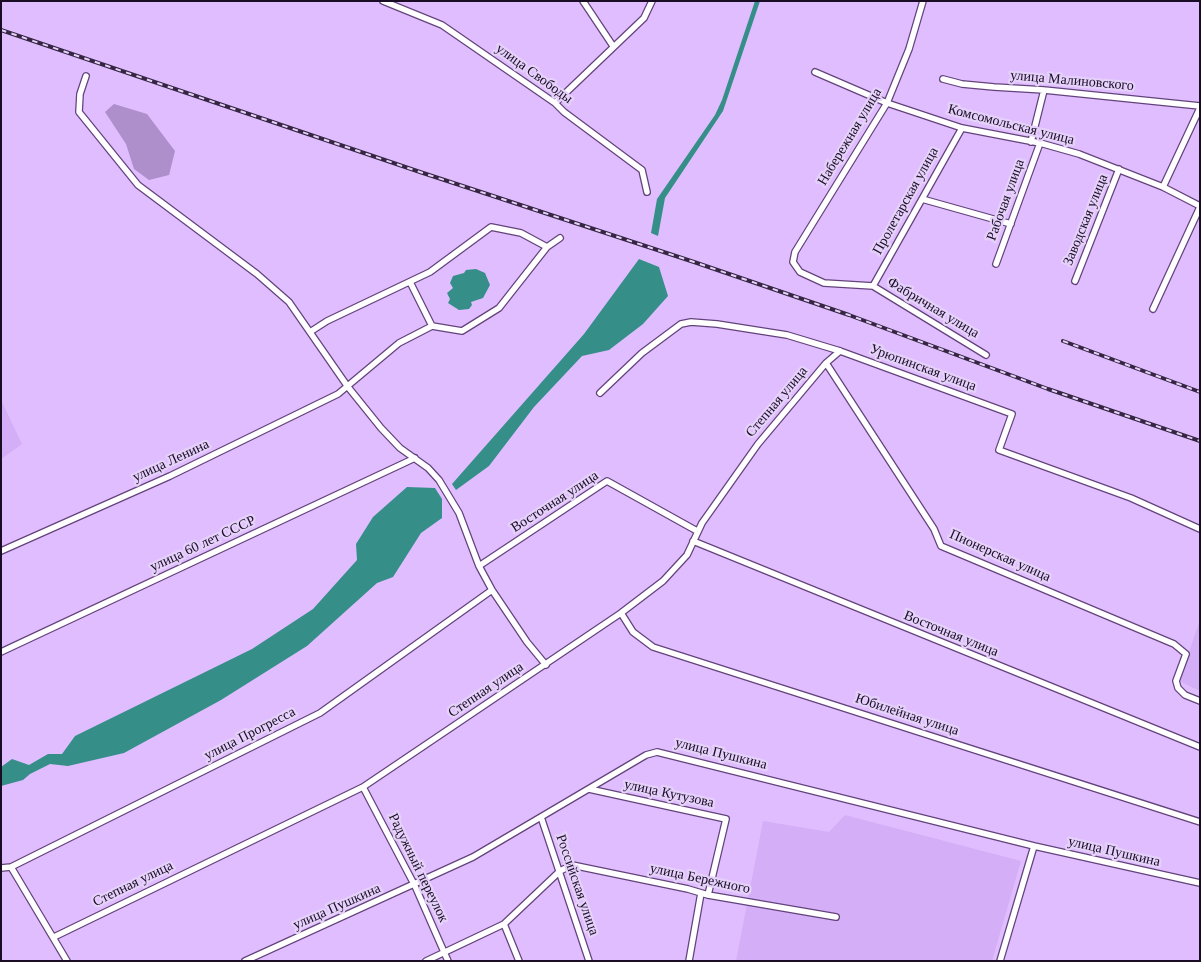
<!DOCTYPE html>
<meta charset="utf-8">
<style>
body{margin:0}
#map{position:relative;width:1201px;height:962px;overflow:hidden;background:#e0bdff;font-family:Georgia,serif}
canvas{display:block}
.frame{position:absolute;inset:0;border:2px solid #190c24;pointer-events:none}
</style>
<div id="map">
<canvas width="1201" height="962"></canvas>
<div class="frame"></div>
</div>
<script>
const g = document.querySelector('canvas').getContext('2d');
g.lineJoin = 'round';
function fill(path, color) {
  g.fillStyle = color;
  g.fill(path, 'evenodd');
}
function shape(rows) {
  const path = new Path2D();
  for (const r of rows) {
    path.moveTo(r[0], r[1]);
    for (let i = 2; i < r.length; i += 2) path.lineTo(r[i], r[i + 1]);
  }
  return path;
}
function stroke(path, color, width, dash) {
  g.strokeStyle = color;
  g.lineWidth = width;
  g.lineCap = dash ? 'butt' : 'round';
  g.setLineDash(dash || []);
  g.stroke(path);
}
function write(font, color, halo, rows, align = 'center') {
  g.font = font + ' Georgia,serif';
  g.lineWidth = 4.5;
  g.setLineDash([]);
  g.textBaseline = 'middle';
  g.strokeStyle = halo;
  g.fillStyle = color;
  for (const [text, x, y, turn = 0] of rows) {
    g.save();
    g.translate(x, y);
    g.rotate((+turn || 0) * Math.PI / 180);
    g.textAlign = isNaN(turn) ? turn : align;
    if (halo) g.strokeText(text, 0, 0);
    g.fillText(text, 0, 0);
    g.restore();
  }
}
const built = shape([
 [1,400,22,444,1,459],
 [1200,620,1200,691,1179,681],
 [845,815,1021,861,992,961,736,961,763,821,829,832]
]);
const green = shape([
 [114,104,147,114,175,151,169,175,149,180,134,169,126,144,105,112]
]);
const water = shape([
 [755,1,760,1,723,111,665,198,658,236,651,233,657,199,715,115,722,100],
 [639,259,659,267,668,296,643,324,609,350,582,356,534,407,489,466,456,490,452,484,584,334],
 [476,269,485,273,490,285,483,298,471,302,472,305,469,309,459,310,448,303,450,299,447,293,453,288,450,283,453,276,464,273,466,270],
 [407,487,435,488,442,499,442,518,421,533,393,577,377,583,307,646,221,700,124,753,68,766,50,764,30,774,23,780,1,786,1,767,12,759,29,765,48,754,62,754,75,736,252,649,313,609,357,560,356,544,373,517]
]);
const minor = shape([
 [383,1,442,25,555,103,564,112,642,170,647,192],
 [583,1,613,46],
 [923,1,909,49,887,103,795,252,793,262,800,272,824,283,873,286,986,355],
 [815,72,887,103,962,128,1040,143,1079,154,1163,187,1200,206],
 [86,76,80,94,79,112,138,185,257,274,289,302,348,387,381,428,400,448,428,468,439,480,459,513,479,566,492,590,527,642,546,665],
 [943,79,962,84,994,87,1044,90,1200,106],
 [555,103,644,18,652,1],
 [1031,142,1044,90],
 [1163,187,1200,108],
 [922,199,1011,224],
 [996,264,1040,143],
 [1075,281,1119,169],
 [410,282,432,326],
 [873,286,962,128],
 [1153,309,1200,207],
 [310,332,327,321,430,272,491,227,521,233,547,247],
 [826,363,934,529,941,546,1174,644,1186,654,1176,681,1178,688,1185,695,1200,701],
 [600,393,642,353,681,324,691,322,717,324,787,335,840,351,1012,414,999,450,1131,498,1200,529],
 [693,541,1200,747],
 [1,551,170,476,338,394,399,343,432,326,462,331,499,308,547,247,560,238],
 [479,566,607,481,697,531],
 [621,613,633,632,653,647,1200,822],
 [1,652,415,458],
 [363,787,415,886,448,961],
 [589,789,726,819,708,895],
 [541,817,589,961],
 [11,867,67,961],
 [1,868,11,867,320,713,492,590],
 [504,924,519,961],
 [54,937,363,787,621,613,663,581,687,555,702,523,758,444,826,363,840,351],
 [245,961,473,857,646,755,657,752,1034,846,1200,883],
 [426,961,504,924,560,871,572,865,688,889,708,895,836,917],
 [689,961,701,893],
 [1000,961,1034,846]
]);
const rail = shape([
 [1,30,420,172,694,262,849,315,1048,389,1200,441],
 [1063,341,1200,392]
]);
const streetNames = [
 ["улица Свободы",534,74,36],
 ["улица Малиновского",1072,81,5],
 ["Комсомольская улица",1011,125,14],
 ["Набережная улица",850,137,-59],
 ["Рабочая улица",1006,200,-70],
 ["Пролетарская улица",906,201,-61],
 ["Заводская улица",1086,220,-68],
 ["Фабричная улица",933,308,31],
 ["Урюпинская улица",923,368,20],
 ["Степная улица",777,402,-50],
 ["улица Ленина",171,461,-25],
 ["Восточная улица",555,502,-33],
 ["улица 60 лет СССР",203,544,-25],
 ["Пионерская улица",1000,556,24],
 ["Восточная улица",951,634,22],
 ["Степная улица",486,690,-34],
 ["Юбилейная улица",907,715,18],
 ["улица Прогресса",250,734,-27],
 ["улица Пушкина",721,754,14],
 ["улица Кутузова",669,794,12],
 ["улица Пушкина",1114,852,13],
 ["Радужный переулок",418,868,64],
 ["улица Бережного",700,879,12],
 ["Степная улица",133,884,-26],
 ["Российская улица",577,885,71],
 ["улица Пушкина",337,907,-24]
];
fill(built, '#d4aef6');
fill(green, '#ae8ecb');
fill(water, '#358e88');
stroke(minor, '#63437c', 8);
stroke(minor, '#fff', 5.5);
stroke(rail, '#362543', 4);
stroke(rail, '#e5d1f9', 2, [5.5]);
write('14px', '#190c24', '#e5d1f9', streetNames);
</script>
